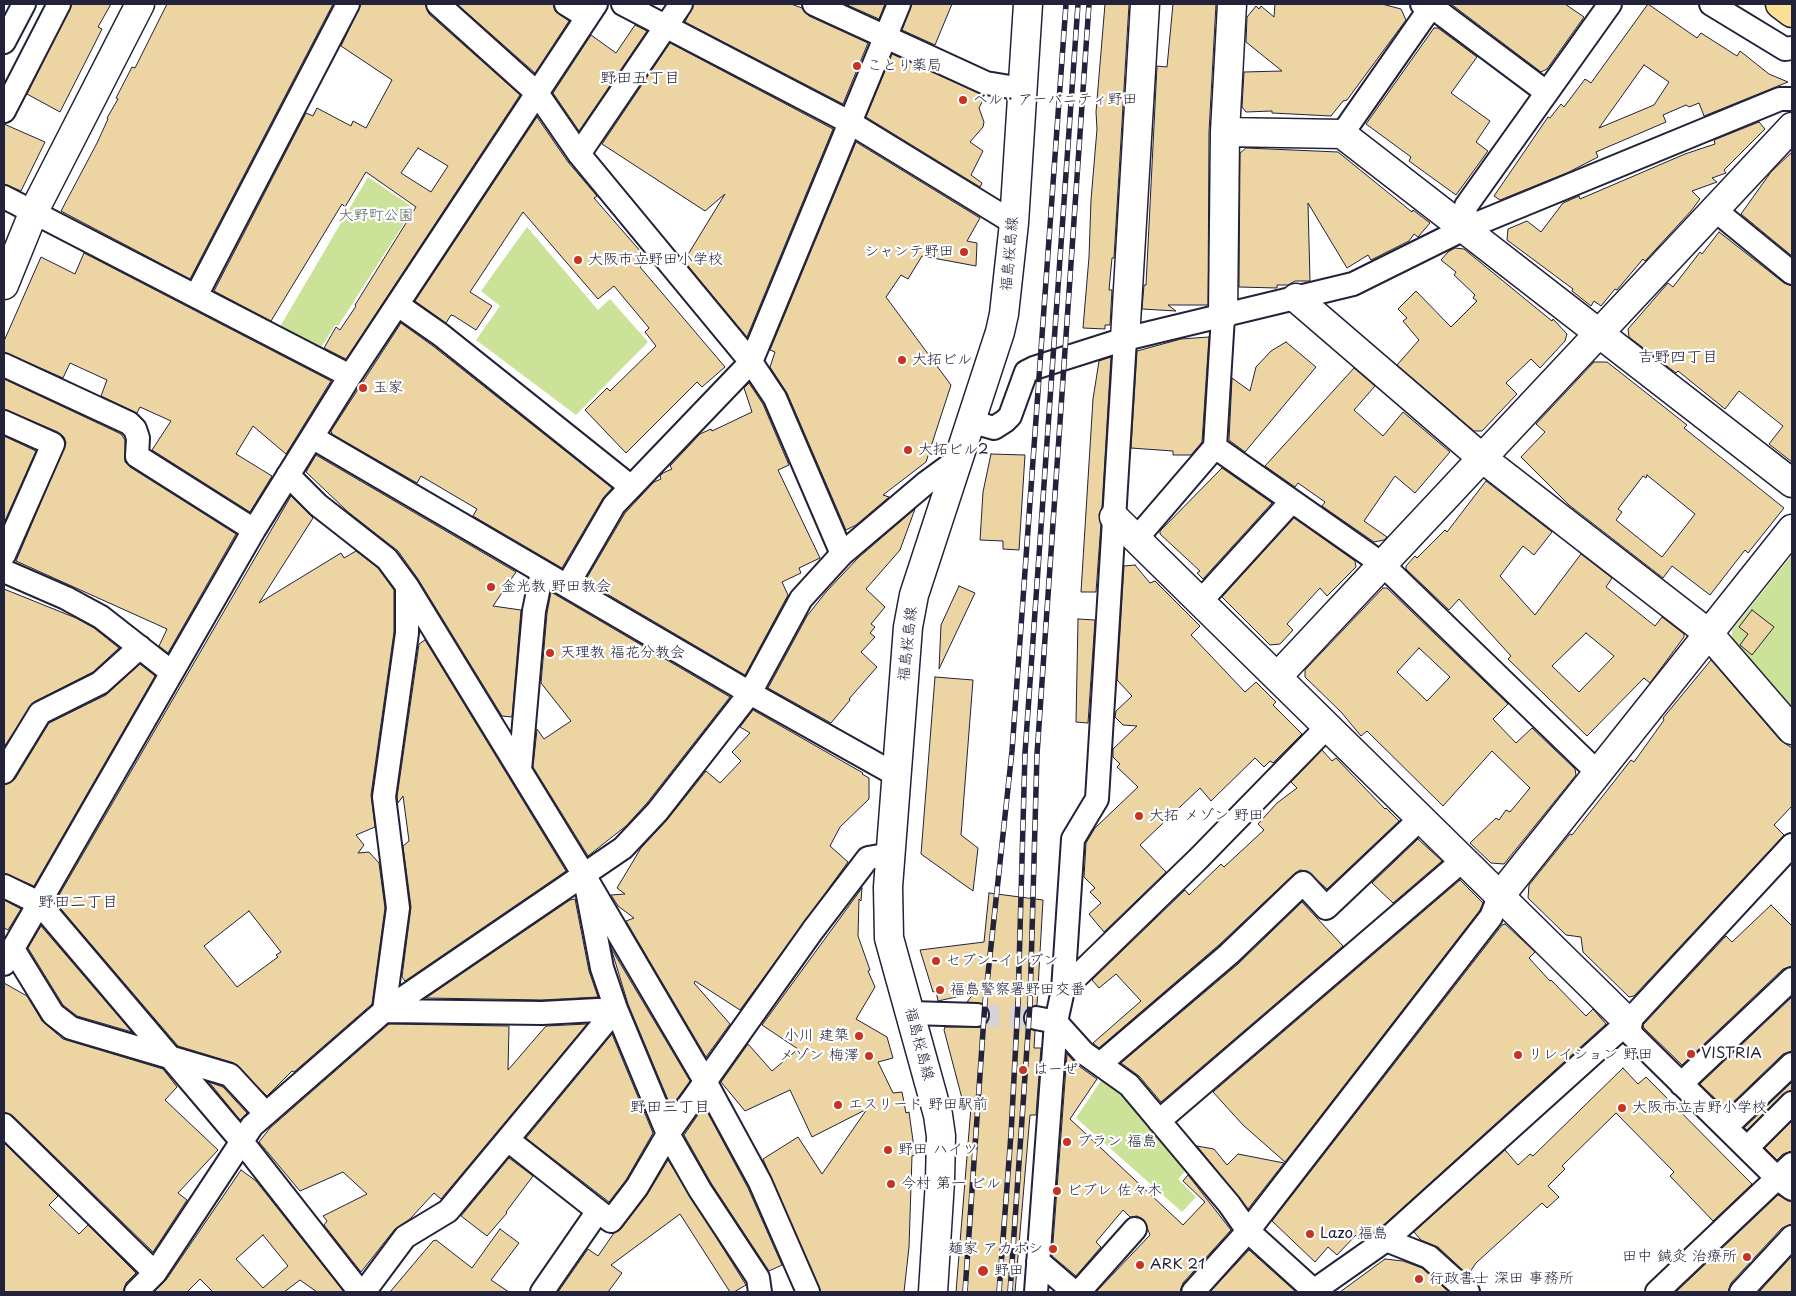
<!DOCTYPE html>
<meta charset="utf-8">
<style>
body{margin:0}
#map{position:relative;width:1796px;height:1296px;overflow:hidden;background:#fff;font-family:"Playpen Sans",sans-serif}
canvas{display:block}
.frame{position:absolute;inset:0;border:5px solid #22223b;pointer-events:none}
</style>
<div id="map">
<canvas width="1796" height="1296"></canvas>
<div class="frame"></div>
</div>
<script>
const g = document.querySelector('canvas').getContext('2d');
g.lineJoin = 'round';
function fill(path, color) {
  g.fillStyle = color;
  g.fill(path, 'evenodd');
}
function shape(rows) {
  const path = new Path2D();
  for (const r of rows) {
    path.moveTo(r[0], r[1]);
    for (let i = 2; i < r.length; i += 2) path.lineTo(r[i], r[i + 1]);
  }
  return path;
}
function stroke(path, color, width, dash) {
  g.strokeStyle = color;
  g.lineWidth = width;
  g.lineCap = dash ? 'butt' : 'round';
  g.setLineDash(dash || []);
  g.stroke(path);
}
function write(font, color, halo, rows, align = 'center') {
  g.font = font + ' "Playpen Sans","Klee One",sans-serif';
  g.lineWidth = 4.5;
  g.setLineDash([]);
  g.textBaseline = 'middle';
  g.strokeStyle = halo;
  g.fillStyle = color;
  for (const [text, x, y, turn = 0] of rows) {
    g.save();
    g.translate(x, y);
    g.rotate((+turn || 0) * Math.PI / 180);
    g.textAlign = isNaN(turn) ? turn : align;
    if (halo) g.strokeText(text, 0, 0);
    g.fillText(text, 0, 0);
    g.restore();
  }
}
const green = shape([
 [368,177,414,208,338,326,335,325,319,351,282,330,281,325],
 [527,227,598,310,610,299,648,342,576,415,476,340,500,306,481,291],
 [1792,555,1792,708,1732,644,1732,630],
 [1104,1076,1127,1094,1189,1167,1178,1179,1196,1197,1182,1212,1076,1118]
]);
const building = shape([
 [72,4,111,4,98,27,102,29,94,45,60,112,27,94,72,4],
 [167,4,333,4,190,279,61,211,97,143,108,119,107,118,118,99,116,98,132,67,135,68,167,4],
 [361,4,425,4,429,14,520,95,346,359,324,348,336,327,340,330,356,306,355,305,416,207,366,172,345,207,342,204,271,321,214,291,306,113,313,116,317,108,351,126,353,121,366,128,392,80,341,46,361,4],
 [418,148,448,166,431,192,401,173,418,148],
 [457,4,553,4,555,11,569,21,535,73,457,4],
 [694,4,791,4,802,8,809,16,868,43,843,104,685,22,694,4],
 [845,4,885,4,879,19,845,4],
 [912,4,952,4,935,45,902,30,912,4],
 [1105,4,1129,4,1114,258,1112,258,1109,290,1112,290,1110,325,1105,325,1105,329,1083,328,1089,257,1091,200,1097,129,1096,112,1105,4],
 [1173,4,1216,4,1209,132,1208,305,1168,305,1176,311,1142,309,1144,285,1146,285,1157,66,1167,67,1173,4],
 [1275,4,1382,4,1401,9,1406,20,1347,100,1343,101,1331,116,1272,113,1272,111,1246,112,1242,107,1244,72,1282,71,1246,42,1247,17,1256,6,1259,9,1261,6,1274,17,1275,4],
 [1451,4,1565,4,1584,17,1547,69,1541,72,1451,4],
 [1648,4,1697,38,1701,33,1737,56,1740,51,1769,74,1788,82,1704,116,1699,103,1689,107,1686,105,1663,115,1666,122,1596,152,1598,157,1569,172,1500,200,1494,196,1548,117,1550,118,1561,104,1564,107,1585,79,1591,83,1648,4],
 [1644,65,1669,82,1654,105,1599,128,1644,65],
 [635,25,647,31,579,131,553,93,591,35,616,53,635,25],
 [1434,28,1438,28,1477,57,1451,93,1490,121,1476,142,1488,151,1456,195,1409,161,1411,157,1366,124,1434,28],
 [670,43,833,129,747,337,684,261,725,194,705,211,602,144,670,43],
 [892,54,985,96,979,108,984,122,983,127,970,142,983,151,971,175,982,183,980,187,866,117,892,54],
 [537,117,568,162,597,196,594,198,648,260,640,267,725,367,702,387,697,382,626,453,585,410,607,388,610,391,656,346,645,332,649,328,614,286,598,299,523,212,470,292,492,306,476,330,454,316,451,315,446,323,415,301,537,117],
 [1759,122,1765,129,1724,170,1726,173,1712,178,1717,182,1692,191,1700,199,1691,211,1645,261,1643,259,1617,290,1615,289,1601,306,1594,301,1591,306,1572,291,1573,289,1507,240,1508,229,1527,221,1541,232,1563,203,1579,196,1580,199,1685,154,1715,144,1714,140,1759,122],
 [4,124,45,142,21,191,4,184,4,124],
 [856,142,980,218,967,241,977,243,976,266,922,256,908,279,901,275,886,297,951,385,926,462,883,495,889,497,856,525,846,530,787,393,770,367,775,352,770,350,856,142],
 [1246,148,1338,152,1412,212,1413,210,1430,223,1418,237,1414,234,1409,241,1371,260,1368,255,1347,268,1308,203,1310,281,1295,281,1288,285,1277,285,1277,288,1239,287,1240,153,1246,148],
 [1792,152,1792,256,1741,214,1771,172,1792,152],
 [1719,232,1784,283,1792,286,1792,462,1769,444,1783,426,1739,391,1725,409,1678,371,1676,373,1629,337,1628,329,1668,283,1673,287,1700,252,1702,254,1719,232],
 [1455,248,1464,249,1552,321,1553,319,1567,334,1565,341,1540,368,1531,359,1506,383,1517,394,1482,431,1474,431,1397,365,1419,340,1403,321,1407,318,1398,309,1416,291,1451,327,1477,301,1473,298,1475,295,1454,275,1456,272,1441,260,1448,252,1455,248],
 [84,253,331,381,286,454,253,426,236,454,272,476,250,512,152,450,171,421,140,407,137,413,101,396,107,380,70,363,63,378,4,352,4,341,41,257,75,274,84,253],
 [401,323,433,346,612,488,603,498,562,568,473,516,477,509,421,476,417,483,332,434,331,431,401,323],
 [1209,337,1202,442,1191,455,1173,455,1173,451,1131,448,1137,351,1181,339,1209,337],
 [1286,342,1316,367,1245,452,1229,440,1232,378,1250,391,1256,367,1271,351,1286,342],
 [1111,357,1102,508,1099,514,1101,524,1096,592,1081,592,1093,399,1099,361,1111,357],
 [1594,362,1607,362,1616,369,1687,425,1684,428,1784,508,1748,553,1745,550,1710,595,1672,566,1663,578,1569,505,1521,457,1545,432,1536,424,1594,362],
 [1647,475,1695,514,1662,557,1616,520,1622,512,1618,509,1643,476,1646,478,1647,475],
 [1354,368,1375,386,1354,410,1383,436,1403,412,1450,452,1415,493,1395,476,1364,521,1387,537,1384,540,1374,542,1322,506,1325,502,1298,483,1295,487,1265,466,1354,368],
 [4,379,121,434,125,440,125,462,130,467,236,534,168,653,159,646,167,629,16,561,66,443,64,437,58,432,4,409,4,379],
 [749,383,763,404,789,465,778,470,820,558,799,568,801,573,782,582,788,595,745,675,585,581,625,513,654,482,661,479,660,476,663,473,672,469,670,466,700,434,711,429,712,431,752,412,744,388,749,383],
 [4,436,36,451,4,523,4,436],
 [991,454,1025,455,1019,550,1003,549,1003,541,980,540,983,492,991,454],
 [316,455,516,572,493,606,521,610,512,717,502,716,418,579,398,551,347,511,306,472,316,455],
 [1222,468,1272,503,1203,579,1197,573,1200,571,1160,534,1160,531,1222,468],
 [1486,481,1552,532,1534,555,1523,546,1500,576,1535,615,1581,554,1612,578,1606,587,1655,626,1662,617,1684,634,1684,637,1650,683,1644,678,1587,736,1508,659,1511,656,1459,599,1449,610,1406,569,1406,566,1415,556,1417,558,1445,530,1447,532,1486,481],
 [1586,633,1614,656,1579,692,1552,666,1586,633],
 [291,496,313,518,259,603,341,553,344,558,356,551,378,568,394,590,394,632,371,795,375,827,356,835,364,845,358,853,369,852,379,863,385,908,372,1004,294,1072,292,1071,267,1096,234,1063,178,1046,55,902,291,496],
 [249,911,281,952,276,955,278,957,237,987,204,946,249,911],
 [915,509,900,550,866,589,885,607,871,624,875,627,870,633,875,637,861,652,877,667,849,699,850,700,831,723,768,688,807,616,826,592,858,558,915,509],
 [1294,518,1355,561,1356,567,1327,596,1320,588,1287,624,1293,630,1280,644,1270,645,1222,597,1294,518],
 [1135,565,1150,583,1155,581,1200,626,1191,635,1245,692,1256,682,1276,702,1273,705,1302,734,1273,763,1270,761,1264,767,1255,758,1211,801,1200,788,1140,845,1166,872,1104,932,1089,914,1101,903,1090,892,1095,888,1084,877,1086,843,1095,828,1138,787,1117,767,1120,764,1113,757,1113,749,1137,726,1123,725,1115,717,1116,711,1132,696,1117,680,1124,566,1135,565],
 [959,586,975,593,939,669,941,625,959,586],
 [1383,588,1387,588,1508,704,1493,719,1516,743,1532,728,1575,769,1576,775,1504,864,1491,863,1470,843,1496,818,1499,820,1506,810,1510,812,1530,788,1492,751,1443,806,1367,731,1361,736,1341,712,1305,677,1305,670,1383,588],
 [1419,648,1450,677,1427,701,1397,672,1419,648],
 [4,589,76,618,94,628,119,648,93,672,34,702,4,747,4,589],
 [551,592,730,697,647,803,626,826,588,856,533,767,537,729,544,739,571,721,541,683,547,613,551,592],
 [1752,610,1774,627,1752,655,1740,645,1748,634,1739,627,1752,610],
 [1078,619,1095,620,1088,723,1076,722,1078,619],
 [425,640,566,871,405,981,402,977,411,907,403,846,409,841,403,796,398,803,397,797,419,644,425,640],
 [1711,660,1780,740,1792,748,1792,806,1774,825,1784,835,1634,996,1629,997,1583,952,1581,937,1566,935,1528,898,1529,885,1570,834,1572,835,1631,760,1634,762,1664,720,1663,718,1711,660],
 [140,664,155,676,34,886,4,873,4,785,15,779,49,723,106,695,140,664],
 [935,677,973,680,961,835,978,848,973,891,921,854,935,677],
 [753,710,863,773,862,774,869,778,869,799,840,827,830,846,848,862,740,1010,695,981,694,983,730,1024,706,1057,626,921,634,918,618,906,611,895,625,894,617,888,641,848,667,820,706,771,720,783,741,761,732,752,750,733,740,727,753,710],
 [1322,750,1332,761,1336,758,1385,809,1386,808,1399,821,1327,889,1307,871,1300,870,1294,874,1220,944,1099,1048,1093,1043,1141,1001,1116,974,1099,988,1092,980,1185,890,1189,895,1221,864,1224,867,1264,830,1258,824,1277,803,1297,788,1291,782,1322,750],
 [1418,839,1442,861,1393,903,1372,883,1418,839],
 [1460,880,1483,903,1480,910,1285,1162,1243,1125,1213,1092,1460,880],
 [862,888,861,901,859,899,858,936,870,970,868,971,875,987,856,1019,887,1037,893,1058,878,1062,893,1093,902,1092,906,1113,909,1112,915,1155,912,1156,909,1247,904,1292,821,1292,763,1159,798,1137,822,1174,867,1109,812,1137,790,1090,745,1111,721,1082,748,1044,772,1071,798,1049,762,1025,862,888],
 [989,893,1043,900,1037,1005,1027,1009,1023,1016,1027,1027,1035,1031,1034,1048,1041,1048,1036,1115,1030,1115,1015,1292,956,1292,971,1107,964,1106,944,1030,945,1027,983,1027,988,1021,990,1015,983,1004,967,1002,974,993,938,1001,936,991,933,992,920,950,984,942,989,893],
 [575,899,589,971,598,997,542,1000,426,998,570,900,575,899],
 [4,900,21,909,8,930,4,928,4,900],
 [1302,902,1343,946,1161,1102,1139,1076,1121,1063,1238,964,1302,902],
 [1771,905,1792,926,1792,966,1783,969,1682,1065,1644,1028,1643,1025,1726,936,1732,942,1771,905],
 [1505,924,1535,952,1529,958,1550,981,1551,980,1586,1016,1593,1009,1606,1024,1378,1230,1361,1241,1356,1235,1337,1255,1328,1247,1315,1262,1272,1221,1502,925,1505,924],
 [41,926,132,1032,77,1016,63,1005,28,948,41,926],
 [611,948,690,1081,671,1107,628,1004,611,948],
 [4,983,27,996,42,1021,63,1039,163,1069,177,1087,165,1100,218,1150,178,1193,187,1200,153,1252,13,1116,4,1112,4,983],
 [1792,997,1792,1051,1783,1054,1726,1109,1700,1084,1792,997],
 [389,1024,509,1026,508,1070,546,1026,587,1024,441,1199,434,1193,410,1219,395,1229,361,1272,324,1225,327,1221,323,1216,367,1194,343,1172,300,1191,259,1142,270,1128,389,1024],
 [612,1034,653,1133,626,1180,609,1202,526,1138,612,1034],
 [1067,1054,1076,1064,1097,1079,1070,1119,1183,1225,1205,1202,1183,1181,1188,1175,1231,1230,1183,1283,1180,1292,1096,1292,1150,1235,1144,1220,1137,1216,1130,1217,1123,1210,1096,1242,1101,1247,1076,1276,1052,1256,1067,1054],
 [1623,1068,1638,1084,1646,1077,1752,1184,1713,1221,1670,1176,1674,1172,1616,1113,1562,1166,1565,1169,1548,1186,1559,1197,1547,1208,1542,1203,1476,1263,1468,1275,1438,1247,1421,1240,1414,1232,1505,1150,1518,1165,1530,1154,1533,1156,1623,1068],
 [209,1082,223,1087,247,1113,240,1120,209,1082],
 [1792,1082,1792,1090,1783,1094,1747,1130,1744,1128,1792,1082],
 [704,1106,748,1188,782,1265,769,1271,711,1183,684,1135,704,1106],
 [1792,1121,1792,1151,1783,1154,1777,1160,1765,1148,1792,1121],
 [4,1143,58,1196,49,1205,79,1234,88,1225,136,1273,126,1283,123,1292,4,1292,4,1143],
 [1197,1146,1214,1149,1227,1165,1238,1154,1284,1163,1248,1209,1197,1146],
 [509,1158,533,1176,506,1212,507,1213,487,1236,461,1216,509,1158],
 [668,1160,746,1285,734,1292,730,1292,680,1214,611,1265,622,1273,608,1292,558,1292,588,1249,598,1256,614,1233,621,1229,647,1195,668,1160],
 [241,1170,256,1181,344,1292,317,1292,300,1280,284,1292,213,1292,200,1279,187,1292,154,1292,166,1280,241,1170],
 [263,1235,288,1266,263,1288,236,1259,263,1235],
 [1778,1195,1792,1202,1792,1224,1782,1228,1731,1283,1728,1292,1676,1292,1778,1195],
 [500,1229,519,1243,491,1280,509,1292,390,1292,433,1241,436,1240,472,1268,500,1229],
 [1249,1250,1296,1292,1210,1292,1249,1250],
 [1792,1256,1792,1292,1759,1292,1792,1256],
 [1385,1259,1403,1261,1422,1268,1449,1292,1340,1292,1385,1259]
]);
const streetTunnel = shape([
 [977,1015,1036,1018]
]);
const street = shape([
 [438,4,537,93,579,154,751,362,775,398,842,554],
 [566,4,587,17],
 [623,4,849,122,1014,223],
 [814,4,986,83,1022,89],
 [1422,4,1431,6,1546,92],
 [1711,4,1785,49,1792,48],
 [4,42,24,4],
 [4,111,59,4],
 [1342,134,1433,4],
 [579,154,681,4],
 [4,197,350,376],
 [1715,210,1792,273],
 [1464,229,1466,206,1610,4],
 [196,296,348,4],
 [398,305,441,335,630,486],
 [4,365,129,423,135,429,138,438,137,456,254,530],
 [4,422,53,444,4,555],
 [970,425,980,424,994,428,1005,421,1010,416,1026,372,1034,368,1125,339,1353,284,1464,229,1780,99,1792,99],
 [312,437,750,693,898,776],
 [1215,447,1382,564,1597,772],
 [288,475,318,505,387,559,407,586,584,875,705,1081,760,1182,808,1292],
 [1136,539,1215,447,1223,316],
 [4,571,66,598,101,617,170,671],
 [567,586,614,505,751,362,899,4],
 [1200,602,1292,501],
 [520,770,534,611,542,572],
 [4,772,40,713,100,683,140,647],
 [4,886,39,903,243,1143,360,1292],
 [587,890,602,968,616,1009,668,1134,700,1190,758,1278,760,1292],
 [13,949,53,1014,71,1028,230,1075,266,1114],
 [4,964,254,530,350,376,596,4],
 [1063,990,1198,859,1327,727],
 [384,1011,398,908,384,797,407,633,407,586],
 [384,1011,542,1013,616,1009],
 [911,1013,977,1015],
 [1036,1018,1056,1022,1084,1053,1129,1085,1229,1204,1248,1231,1313,1290],
 [1628,1022,1632,1035,1777,1178,1792,1189],
 [1100,1064,1229,954,1303,883,1326,908,1420,819],
 [1681,1084,1792,979],
 [1159,1121,1462,861],
 [4,1125,155,1273],
 [1726,1127,1792,1064],
 [508,1140,611,1221,637,1187,668,1134,813,930,868,858,891,854],
 [1747,1148,1792,1103],
 [1386,1240,1429,1257,1468,1292],
 [1038,1261,1074,1292],
 [136,1292,155,1273,252,1126,384,1011,623,848,657,812,750,693,801,599,842,554,927,482,957,460],
 [364,1292,405,1237,448,1211,616,1009],
 [542,1292,598,1211],
 [1036,1292,1056,1022,1063,990,1073,839,1097,799,1125,339],
 [1079,1292,1135,1229],
 [1193,1292,1248,1231,1491,917,1499,897],
 [1312,1292,1386,1240,1628,1022,1792,845],
 [1657,1292,1792,1164],
 [1741,1292,1792,1237]
]);
const secondary = shape([
 [1225,132,1342,134,1792,483],
 [4,285,34,211,140,4],
 [1296,298,1482,458,1708,633,1792,730],
 [1223,316,1225,132,1232,4],
 [1125,339,1145,4],
 [1114,517,1628,1022],
 [1277,677,1792,127],
 [1499,897,1792,529],
 [933,1292,940,1181,941,1136,938,1115,889,938,888,887,908,627,914,595,1000,332,1004,314,1014,223,1028,4]
]);
const primary = shape([
 [1780,4,1792,13]
]);
const rail = shape([
 [965,1292,985,1002,1012,751,1066,4],
 [999,1292,1011,1134,1018,1003,1025,753,1078,4],
 [1010,1292,1030,1004,1037,754,1089,4]
]);
const markers = [
 [857,66,5,"#c8321e"],
 [963,100,5,"#c8321e"],
 [964,252,5,"#c8321e"],
 [578,260,5,"#c8321e"],
 [902,360,5,"#c8321e"],
 [363,388,5,"#c8321e"],
 [908,450,5,"#c8321e"],
 [491,587,5,"#c8321e"],
 [550,653,5,"#c8321e"],
 [1139,816,5,"#c8321e"],
 [936,961,5,"#c8321e"],
 [940,990,5,"#c8321e"],
 [859,1036,5,"#c8321e"],
 [1691,1054,5,"#c8321e"],
 [1518,1055,5,"#c8321e"],
 [869,1056,5,"#c8321e"],
 [1023,1070,5,"#c8321e"],
 [838,1105,5,"#c8321e"],
 [1622,1108,5,"#c8321e"],
 [1067,1142,5,"#c8321e"],
 [888,1150,5,"#c8321e"],
 [891,1184,5,"#c8321e"],
 [1057,1191,5,"#c8321e"],
 [1310,1234,5,"#c8321e"],
 [1053,1249,5,"#c8321e"],
 [1747,1257,5,"#c8321e"],
 [1140,1265,5,"#c8321e"],
 [983,1271,6,"#c8321e"],
 [1419,1279,5,"#c8321e"]
];
const poiNames = [
 ["ことり薬局",867,66],
 ["ベル・アーバニティ野田",973,100],
 ["シャンテ野田",954,252,"right"],
 ["大阪市立野田小学校",588,260],
 ["大拓ビル",912,360],
 ["玉家",373,388],
 ["大拓ビル2",918,450],
 ["金光教 野田教会",501,587],
 ["天理教 福花分教会",560,653],
 ["大拓 メゾン 野田",1149,816],
 ["セブン-イレブン",946,961],
 ["福島警察署野田交番",950,990],
 ["小川 建築",849,1036,"right"],
 ["VISTRIA",1701,1054],
 ["リレイション 野田",1528,1055],
 ["メゾン 梅澤",859,1056,"right"],
 ["はーぜ",1033,1070],
 ["エスリード 野田駅前",848,1105],
 ["大阪市立吉野小学校",1632,1108],
 ["ブラン 福島",1077,1142],
 ["野田 ハイツ",898,1150],
 ["今村 第一 ビル",901,1184],
 ["ビブレ 佐々木",1067,1191],
 ["Lazo 福島",1320,1234],
 ["麺家 アカボシ",1043,1249,"right"],
 ["田中 鍼灸 治療所",1737,1257,"right"],
 ["ARK 21",1150,1265],
 ["野田",994,1271],
 ["行政書士 深田 事務所",1429,1279]
];
const parkNames = [
 ["大野町公園",376,216]
];
const streetNames = [
 ["福島桜島線",1010,254,-85],
 ["福島桜島線",908,644,-84],
 ["福島桜島線",919,1044,75]
];
const neighbourhoodNames = [
 ["野田五丁目",640,79],
 ["吉野四丁目",1678,358],
 ["野田二丁目",78,903],
 ["野田三丁目",670,1108]
];
fill(green, '#cbe298');
fill(building, '#edd4a3');
stroke(building, '#22223b', 1);
stroke(streetTunnel, '#d3d3d8', 22, [22, 11]);
stroke(street, '#22223b', 26);
stroke(secondary, '#22223b', 31);
stroke(primary, '#22223b', 31);
stroke(street, '#fff', 22);
stroke(secondary, '#fff', 28);
stroke(primary, '#fadf96', 28);
stroke(rail, '#22223b', 5.5);
stroke(rail, '#fff', 4, [11]);
for (const [x, y, r, color] of markers) {
  const dot = new Path2D();
  dot.arc(x, y, r, 0, 2 * Math.PI);
  g.fillStyle = color;
  g.fill(dot);
  stroke(dot, '#fff', 2);
}
write('15px', '#22223b', '#fff', poiNames, 'left');
write('15px', '#555c57', '#fff', parkNames);
write('15px', '#22223b', '#fff', streetNames);
write('16px', '#22223b', '#fff', neighbourhoodNames);
</script>
